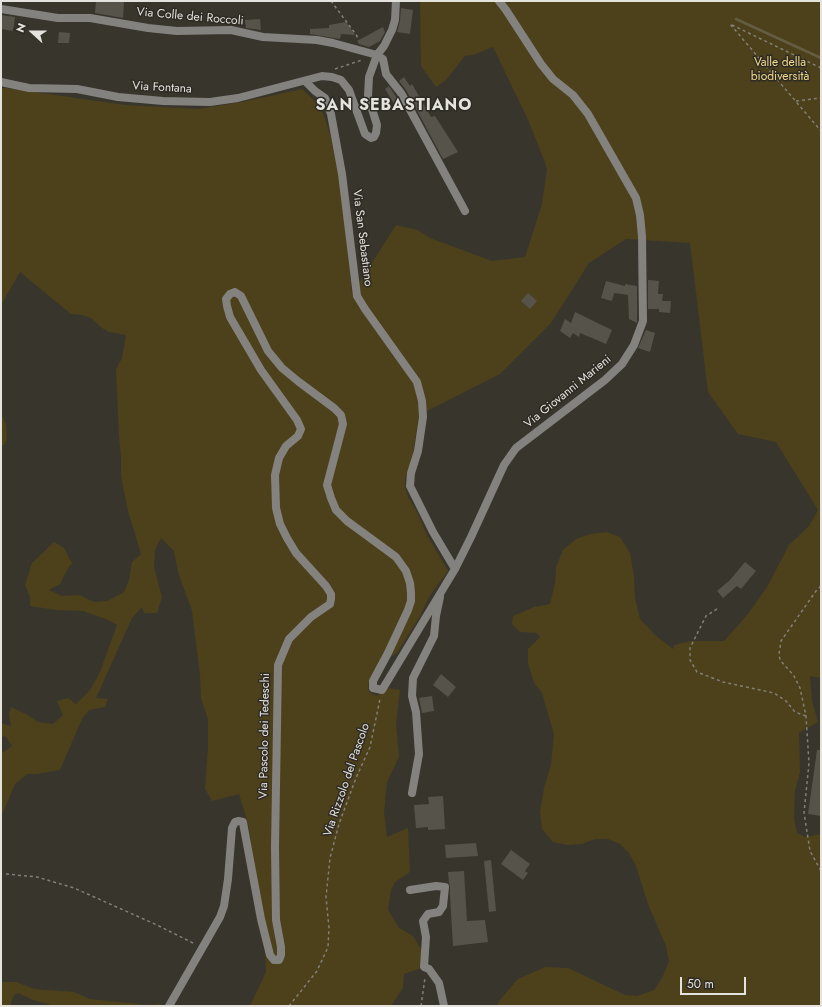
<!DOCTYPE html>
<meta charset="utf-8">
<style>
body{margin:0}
#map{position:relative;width:822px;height:1007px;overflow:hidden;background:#38352d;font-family:Jost,sans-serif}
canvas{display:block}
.frame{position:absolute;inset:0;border:2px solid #e5e3de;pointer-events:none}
.north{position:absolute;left:12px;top:12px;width:40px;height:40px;-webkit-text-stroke:3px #2e2b24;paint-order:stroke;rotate:291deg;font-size:11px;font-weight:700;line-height:16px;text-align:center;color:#e5e3de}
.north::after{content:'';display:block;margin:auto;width:14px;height:18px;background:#e5e3de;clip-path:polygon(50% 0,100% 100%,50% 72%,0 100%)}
.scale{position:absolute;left:680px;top:977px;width:66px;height:18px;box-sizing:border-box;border:2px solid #e5e3de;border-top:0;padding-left:5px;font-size:12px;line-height:14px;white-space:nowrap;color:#e5e3de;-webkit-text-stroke:3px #2e2b24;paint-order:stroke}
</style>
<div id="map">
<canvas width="822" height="1007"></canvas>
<div class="frame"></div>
<div class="north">N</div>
<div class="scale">50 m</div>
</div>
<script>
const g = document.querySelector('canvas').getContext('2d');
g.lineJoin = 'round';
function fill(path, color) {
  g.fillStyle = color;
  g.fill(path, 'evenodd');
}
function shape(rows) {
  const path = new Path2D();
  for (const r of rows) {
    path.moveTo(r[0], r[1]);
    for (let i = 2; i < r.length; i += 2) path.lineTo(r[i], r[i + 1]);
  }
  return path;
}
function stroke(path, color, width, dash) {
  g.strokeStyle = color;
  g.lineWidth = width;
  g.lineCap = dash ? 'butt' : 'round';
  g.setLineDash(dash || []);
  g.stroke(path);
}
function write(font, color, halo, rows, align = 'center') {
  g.font = font + ' Jost,sans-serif';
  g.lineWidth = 3;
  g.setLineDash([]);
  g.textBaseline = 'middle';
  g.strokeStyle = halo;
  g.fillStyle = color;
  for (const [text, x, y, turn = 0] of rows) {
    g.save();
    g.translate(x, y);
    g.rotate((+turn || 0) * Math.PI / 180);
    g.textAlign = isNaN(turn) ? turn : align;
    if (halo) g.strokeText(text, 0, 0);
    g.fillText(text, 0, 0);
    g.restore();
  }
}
const green = shape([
 [420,1,821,1,821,678,810,676,812,700,818,722,799,733,800,772,795,790,794,819,797,833,805,837,821,834,821,1006,497,1006,499,1001,518,979,545,967,568,968,625,995,637,996,654,990,663,976,669,961,666,946,648,904,636,866,629,853,620,844,608,839,595,839,582,844,567,845,553,842,542,829,540,812,544,788,551,765,554,734,542,693,534,683,528,663,528,649,540,637,537,633,520,632,512,624,513,616,534,607,550,604,555,583,556,567,563,550,576,539,590,534,607,532,620,537,630,553,634,577,635,598,640,619,655,635,673,649,674,645,691,641,724,641,748,614,767,587,789,545,809,526,818,510,776,442,738,434,708,392,690,243,626,239,589,263,551,323,500,374,419,415,413,453,405,479,405,487,408,497,416,510,427,535,448,571,429,597,420,616,397,653,379,664,368,684,369,692,377,696,386,688,400,690,396,723,399,757,387,782,384,812,387,837,408,828,410,872,395,882,391,890,388,910,399,928,413,936,421,949,421,968,404,974,403,988,391,1006,250,1006,266,972,264,923,248,823,239,794,212,801,205,789,208,747,208,719,201,698,200,675,192,611,178,572,174,551,161,538,155,550,154,567,162,597,157,613,144,613,142,607,132,618,96,698,108,699,105,707,89,710,82,719,60,770,37,774,27,774,15,784,1,817,1,751,4,752,12,746,6,737,1,736,1,723,11,726,9,714,11,707,26,714,38,722,53,724,63,715,57,701,68,698,76,704,90,690,100,672,117,625,108,620,83,611,56,610,30,606,30,597,25,585,32,563,54,542,64,548,72,563,66,572,60,584,49,590,62,596,79,595,94,602,107,601,124,592,129,580,132,562,141,554,128,511,121,476,121,456,119,437,116,369,122,358,126,335,109,332,102,328,91,318,82,315,71,314,20,272,1,305,1,88,6,88,126,105,198,109,242,102,302,89,321,107,330,134,341,185,352,294,396,225,418,230,430,238,492,261,525,257,542,204,547,169,544,160,529,122,493,47,473,55,465,56,446,80,436,87,421,66],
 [1,417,3,417,6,424,7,439,4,445,1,445],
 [1,982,16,982,34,989,74,992,90,999,149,1005,159,1004,166,1006,55,1006,33,1000,18,993,14,995,10,1006,1,1006]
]);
const stream = shape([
 [736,19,821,58]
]);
const building = shape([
 [96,1,124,2,123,18,95,13],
 [401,8,413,10,410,34,397,32,400,21],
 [1,15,15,17,13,31,1,29],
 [260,19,261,30,246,28,245,20],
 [346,22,355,35,341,34,340,39,310,34,310,29,329,28,329,25],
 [383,27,385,32,380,41,369,47,359,44,357,41],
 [59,32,70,33,69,43,58,43],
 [404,77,410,86,412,84,431,117,435,116,458,152,443,159,406,90,399,81],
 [389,86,401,105,396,107,385,89],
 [648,280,659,281,658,294,663,294,662,301,671,301,670,313,659,312,659,309,648,309],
 [606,281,625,286,625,284,637,286,637,323,629,319,628,295,614,293,612,301,601,298],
 [528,293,537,301,530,309,521,301],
 [575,312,612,330,606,344,580,333,579,337,573,333,570,338,560,331,565,319,571,323],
 [646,330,655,333,650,352,638,348],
 [745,562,756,571,741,589,737,586,723,598,717,591,730,580],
 [441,674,456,687,448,697,433,685],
 [432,696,434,711,422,713,419,698],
 [817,750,821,750,821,816,808,814],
 [443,796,445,829,428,830,428,827,416,828,414,805,429,804,428,797],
 [476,843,478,856,446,858,445,845],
 [511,850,530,864,525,871,528,873,523,880,501,864],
 [491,860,496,911,489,912,484,861],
 [464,871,467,921,485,920,488,942,453,946,450,896,450,887,449,883,448,872]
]);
const path = shape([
 [331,1,357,36,357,40],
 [821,68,730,24,821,131],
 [335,69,362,60],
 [796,101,821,98],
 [821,586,816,591,781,641,779,654,780,660,794,676,800,688,806,716,809,763,804,813,810,851,821,871],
 [717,609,706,616,690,648,690,660,697,672,723,682,774,693,786,701,795,712,806,716],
 [6,874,37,877,74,888,157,925,195,944],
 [289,1006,317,971,328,947,329,928,326,897,330,858,339,824,356,778,370,747,380,699],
 [421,1006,425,978]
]);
const street = shape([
 [1,9,58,18,90,18,148,28,177,31,231,30,263,37,317,40,333,43,377,55,383,59,386,74,401,93,465,211],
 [305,81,315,91,325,98,331,114,342,174,357,296,365,309,417,382,422,401,423,417,418,451,411,473,410,486,433,532,455,569],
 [1,82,29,88,77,89,118,97,163,101,210,102,238,98,322,76,332,77,341,80,349,90,365,134,371,138,374,137,376,133,377,125,368,96,369,77,377,55,384,46,392,30,395,20,396,1],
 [412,793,419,754,416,712,412,696,413,678,434,636,436,616,440,597],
 [410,890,436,886,445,887,443,906,439,912,428,914,423,921,426,937,424,967,429,969,439,983,444,1006],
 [169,1006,220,917,224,906,228,879,232,828,235,822,238,821,243,822,244,828,261,919,270,955,274,960,279,960,281,955,281,947,276,920,275,847,278,665,289,639,311,617,330,604,331,599,331,594,326,586,296,553,287,538,280,524,276,508,275,475,279,458,286,446,298,436,301,429,297,420,261,370,230,317,227,306,226,299,230,294,235,292,241,296,268,351,282,368,299,382,334,408,341,415,343,424,327,485,331,498,336,510,347,521,396,557,406,571,410,583,411,593,411,601,408,610,388,653,373,681,373,688,382,690,455,569,471,537,504,465,516,448,605,380,622,364,634,345,643,321,642,236,640,215,636,198,588,114,573,95,553,79,541,64,506,10,499,1]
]);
const streetNames = [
 ["Via Colle dei Roccoli",190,17,5],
 ["Via Fontana",162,88,3],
 ["Via San Sebastiano",362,238,83],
 ["Via Giovanni Marieni",568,392,-39],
 ["Via Pascolo dei Tedeschi",265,736,-89],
 ["Via Rizzolo del Pascolo",347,780,-71]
];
const parkNames = [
 ["Valle della",780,63],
 ["biodiversità",780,77]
];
const districtNames = [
 ["SAN SEBASTIANO",394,106]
];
fill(green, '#4c411b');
stroke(stream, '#645c43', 2.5);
fill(building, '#56534b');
stroke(path, '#827f78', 1.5, [3, 3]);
stroke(street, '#83827e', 8);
write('12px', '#e5e3de', '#2e2b24', streetNames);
write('12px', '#f3da8d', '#2e2b24', parkNames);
g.letterSpacing = '1px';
write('bold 16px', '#e5e3de', '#2e2b24', districtNames);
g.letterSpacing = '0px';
</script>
